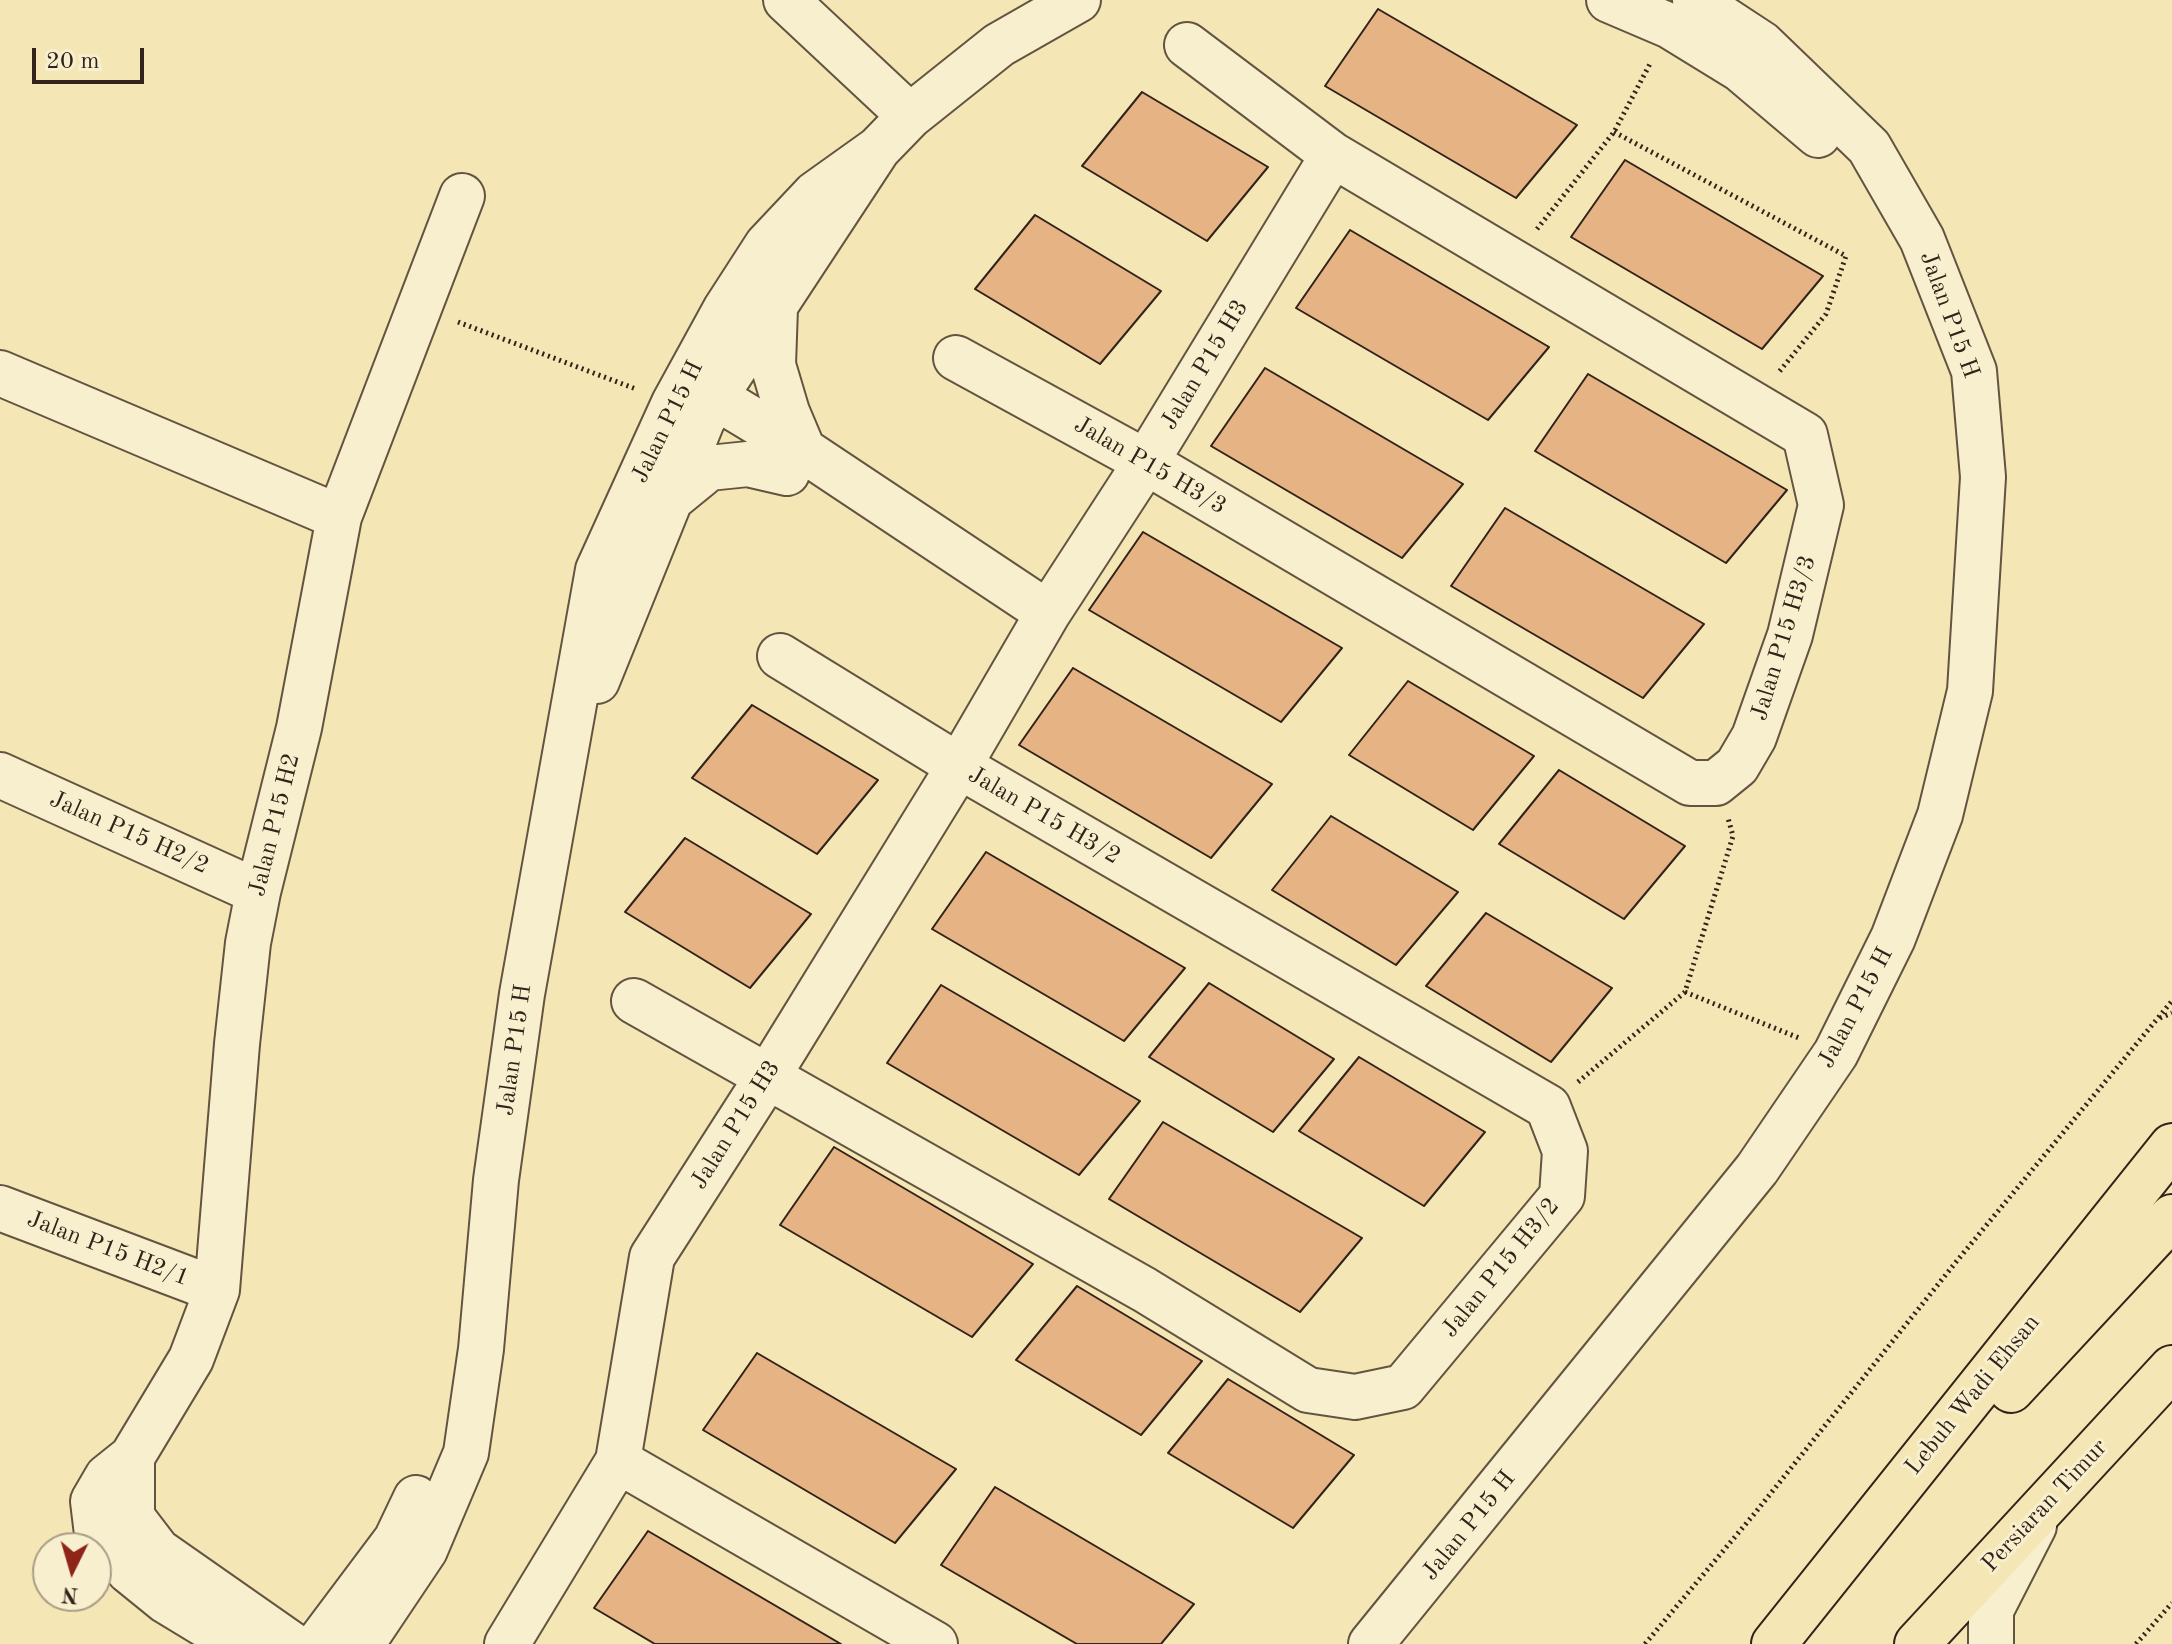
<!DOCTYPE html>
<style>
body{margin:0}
#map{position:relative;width:2172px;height:1644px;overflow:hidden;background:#f5e7b5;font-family:"Old Standard TT",serif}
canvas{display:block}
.north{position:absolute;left:32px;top:1532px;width:80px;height:80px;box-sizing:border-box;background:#f8efcf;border:2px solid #a99d87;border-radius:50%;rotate:185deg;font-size:22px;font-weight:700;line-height:32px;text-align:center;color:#32231a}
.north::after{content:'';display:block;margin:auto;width:28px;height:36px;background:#8f2418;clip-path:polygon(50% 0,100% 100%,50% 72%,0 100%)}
.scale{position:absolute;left:32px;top:48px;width:112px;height:36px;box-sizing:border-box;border:4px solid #32231a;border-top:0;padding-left:10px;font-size:24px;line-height:28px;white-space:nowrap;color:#32231a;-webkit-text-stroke:6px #f8efcf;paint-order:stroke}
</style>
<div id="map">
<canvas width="2172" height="1644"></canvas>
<div class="north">N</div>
<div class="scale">20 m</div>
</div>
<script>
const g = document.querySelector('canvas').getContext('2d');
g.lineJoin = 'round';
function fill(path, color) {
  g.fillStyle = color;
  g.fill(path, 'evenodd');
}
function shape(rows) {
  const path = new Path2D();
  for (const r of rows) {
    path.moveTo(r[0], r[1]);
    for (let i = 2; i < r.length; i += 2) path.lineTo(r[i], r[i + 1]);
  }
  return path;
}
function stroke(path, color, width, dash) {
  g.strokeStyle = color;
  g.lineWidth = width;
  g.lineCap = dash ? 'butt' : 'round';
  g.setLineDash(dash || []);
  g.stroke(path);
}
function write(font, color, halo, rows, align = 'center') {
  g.font = font + ' "Old Standard TT",serif';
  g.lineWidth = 6;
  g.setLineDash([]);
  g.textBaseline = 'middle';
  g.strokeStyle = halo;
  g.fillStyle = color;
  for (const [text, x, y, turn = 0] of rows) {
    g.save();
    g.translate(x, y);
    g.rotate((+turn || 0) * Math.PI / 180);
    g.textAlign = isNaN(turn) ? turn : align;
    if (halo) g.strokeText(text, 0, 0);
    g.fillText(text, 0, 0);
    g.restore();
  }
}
const building = shape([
 [1378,9,1577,125,1516,198,1325,86,1378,9],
 [1142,92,1268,167,1207,241,1082,166,1142,92],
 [1625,160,1823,276,1762,349,1571,237,1625,160],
 [1035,215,1161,291,1100,364,975,289,1035,215],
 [1350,230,1549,347,1488,420,1296,308,1350,230],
 [1265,368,1463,484,1402,558,1211,446,1265,368],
 [1588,374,1787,490,1726,563,1535,451,1588,374],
 [1505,508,1704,624,1643,698,1451,586,1505,508],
 [1143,532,1342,648,1281,722,1089,610,1143,532],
 [1073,668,1272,784,1211,858,1019,745,1073,668],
 [1408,681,1534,756,1473,830,1349,755,1408,681],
 [752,705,878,780,817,854,692,778,752,705],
 [1559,770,1685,846,1624,919,1499,844,1559,770],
 [1331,816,1458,892,1396,965,1272,890,1331,816],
 [685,838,811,914,750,988,625,912,685,838],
 [986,852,1185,968,1124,1041,932,929,986,852],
 [1486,913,1612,988,1551,1062,1426,986,1486,913],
 [1209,983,1334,1059,1273,1132,1149,1057,1209,983],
 [941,985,1140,1101,1079,1175,887,1063,941,985],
 [1359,1057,1485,1132,1424,1206,1299,1131,1359,1057],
 [1163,1122,1362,1238,1300,1312,1109,1199,1163,1122],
 [834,1147,1033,1264,972,1337,780,1225,834,1147],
 [1077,1286,1202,1361,1141,1435,1016,1360,1077,1286],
 [757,1353,956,1469,895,1543,703,1430,757,1353],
 [1228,1379,1354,1455,1293,1528,1168,1453,1228,1379],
 [995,1487,1194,1604,1161,1644,1077,1644,941,1565,995,1487],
 [648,1531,841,1644,655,1644,594,1608,648,1531]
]);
const path = shape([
 [1614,132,1846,256,1826,314,1779,372],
 [1537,229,1614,132,1651,62],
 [458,322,636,389],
 [1685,992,1799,1038],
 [2160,1018,2172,1013],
 [1578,1082,1685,992,1733,836,1728,818],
 [1645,1644,1755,1513,1956,1262,2172,1001],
 [2136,1644,2172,1603]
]);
const minor = shape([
 [786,0,910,116],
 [1609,0,1670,26,1740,69,1818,135],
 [775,308,773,365,787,412,803,450],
 [956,358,1146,462,1690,783,1716,783,1737,766,1754,737,1790,635,1821,505,1805,435,1333,155,1187,45],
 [0,373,339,517],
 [692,383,803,450,1048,613],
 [671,499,709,468,748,464,787,473],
 [597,681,702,421,715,397,878,149,910,116,999,45,1078,0],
 [0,775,258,892],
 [634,1001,1145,1290,1308,1390,1355,1397,1403,1387,1562,1196,1565,1151,1548,1107,959,766,780,656],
 [0,1208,217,1290],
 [132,1457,132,1517,158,1551,291,1644],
 [618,1461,935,1644],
 [237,1644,166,1601,129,1571,97,1534,93,1501,107,1477,132,1457,191,1359,217,1290,237,1044,248,943,258,892,299,728,339,517,462,196],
 [318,1644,396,1540,416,1498],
 [362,1644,425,1550,466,1453,481,1349,496,1180,522,994,598,570,674,403,725,310,767,245,815,194,878,149],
 [507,1644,618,1461,652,1257,768,1076,959,766,1048,613,1146,462,1333,155],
 [1371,1644,1757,1169,1836,1053,1893,938,1940,815,1970,691,1983,477,1974,371,1922,239,1869,147,1762,44,1695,0],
 [1991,1644,1991,1610,2034,1526]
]);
const major = shape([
 [2011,1390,2172,1217],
 [1774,1644,2172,1146],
 [1917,1644,2172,1368]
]);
const streetNames = [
 ["Jalan P15 H",1949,315,70],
 ["Jalan P15 H3",1205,365,-59],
 ["Jalan P15 H",668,422,-64],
 ["Jalan P15 H3/3",1150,466,30],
 ["Jalan P15 H3/3",1784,638,-73],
 ["Jalan P15 H3/2",1044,816,30],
 ["Jalan P15 H2",275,825,-76],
 ["Jalan P15 H2/2",129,833,24],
 ["Jalan P15 H",1856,1008,-62],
 ["Jalan P15 H",515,1050,-82],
 ["Jalan P15 H3",736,1125,-58],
 ["Jalan P15 H2/1",108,1249,21],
 ["Jalan P15 H3/2",1501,1268,-51],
 ["Lebuh Wadi Ehsan",1973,1395,-51],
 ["Persiaran Timur",2045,1506,-47],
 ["Jalan P15 H",1469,1526,-51]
];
fill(building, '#e6b384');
stroke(building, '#32231a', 2);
stroke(minor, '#635441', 48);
stroke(major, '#32231a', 48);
stroke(path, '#32231a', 5, [2, 4]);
stroke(minor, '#f8efcf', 44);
stroke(major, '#f5e7b5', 44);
write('24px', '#32231a', '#f8efcf', streetNames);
</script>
